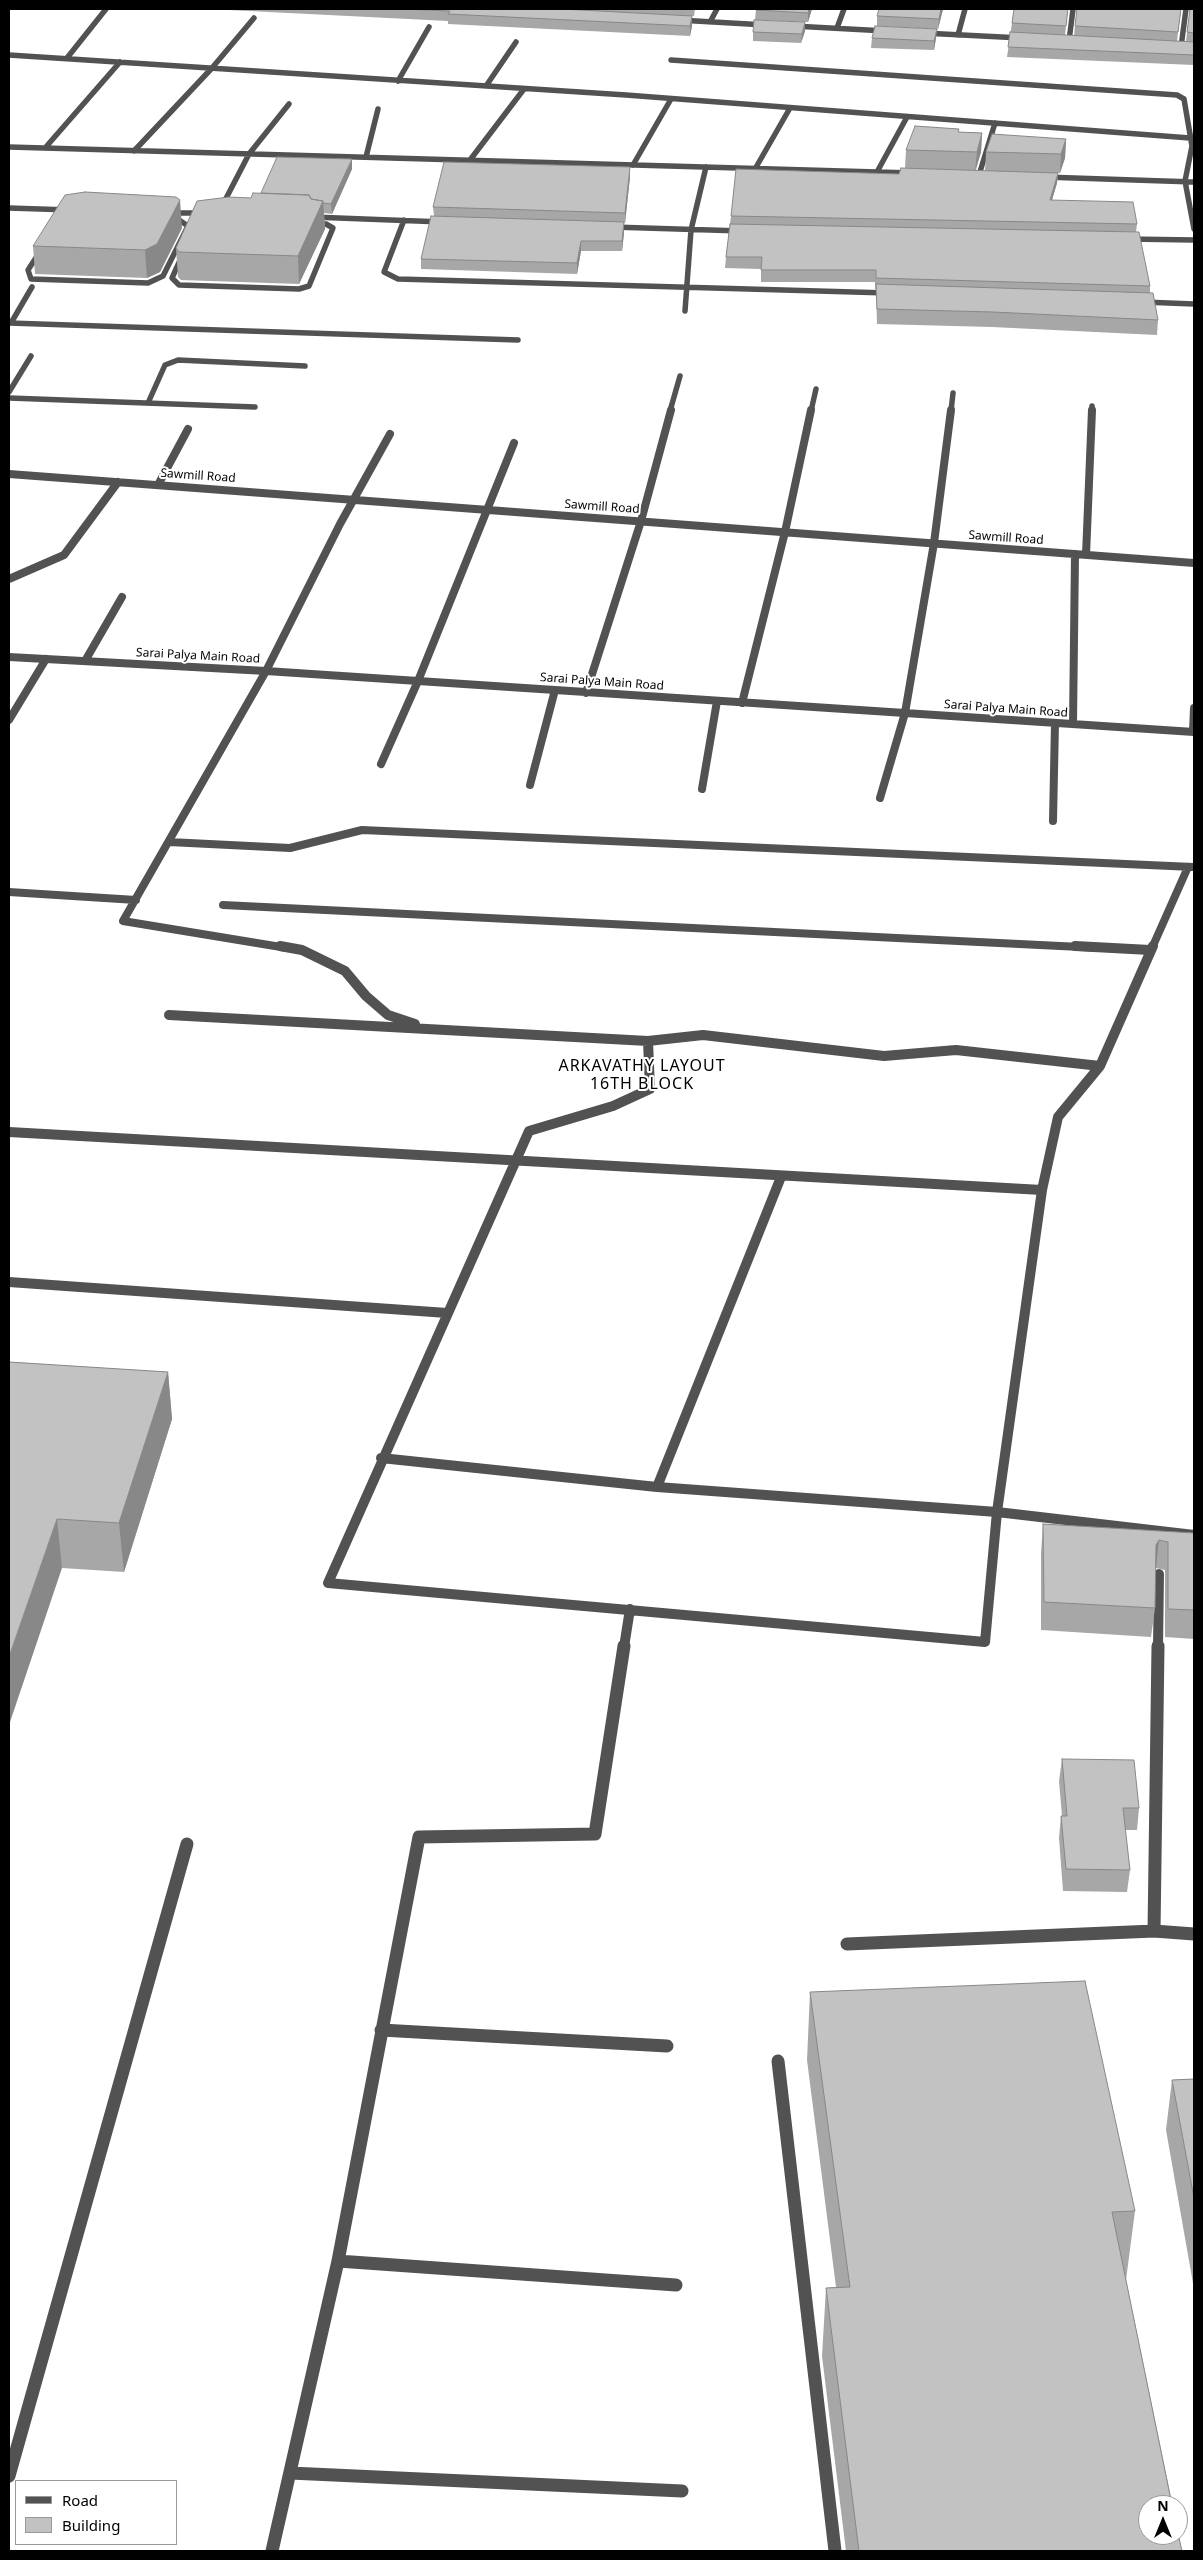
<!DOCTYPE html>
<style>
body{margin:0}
#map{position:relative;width:1203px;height:2560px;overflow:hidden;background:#fff;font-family:"Noto Sans",sans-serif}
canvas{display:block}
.frame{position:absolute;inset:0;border:10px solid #000;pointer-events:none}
.legend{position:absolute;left:15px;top:2480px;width:162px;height:65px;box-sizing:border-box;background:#fff;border:1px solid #999;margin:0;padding:6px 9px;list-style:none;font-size:15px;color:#000}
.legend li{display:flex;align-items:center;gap:10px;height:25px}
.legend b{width:25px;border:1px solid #999}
.north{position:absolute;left:1138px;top:2495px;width:50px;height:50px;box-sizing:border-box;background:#fff;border:1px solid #999;border-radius:50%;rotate:0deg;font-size:14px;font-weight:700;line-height:20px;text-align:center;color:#000}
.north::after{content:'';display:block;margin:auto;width:18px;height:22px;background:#000;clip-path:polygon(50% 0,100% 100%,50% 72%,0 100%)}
</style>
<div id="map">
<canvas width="1203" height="2560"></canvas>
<div class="frame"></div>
<ul class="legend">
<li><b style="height:6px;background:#525252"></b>Road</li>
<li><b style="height:14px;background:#c2c2c2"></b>Building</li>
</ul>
<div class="north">N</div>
</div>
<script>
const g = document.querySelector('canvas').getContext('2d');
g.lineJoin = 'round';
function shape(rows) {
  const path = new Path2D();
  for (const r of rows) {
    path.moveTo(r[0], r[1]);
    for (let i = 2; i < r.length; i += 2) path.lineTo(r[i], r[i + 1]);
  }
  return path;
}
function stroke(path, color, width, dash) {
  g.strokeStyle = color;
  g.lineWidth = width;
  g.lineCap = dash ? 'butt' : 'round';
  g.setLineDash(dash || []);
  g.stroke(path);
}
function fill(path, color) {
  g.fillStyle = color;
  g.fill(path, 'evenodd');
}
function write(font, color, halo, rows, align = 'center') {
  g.font = font + ' "Noto Sans",sans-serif';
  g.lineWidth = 4;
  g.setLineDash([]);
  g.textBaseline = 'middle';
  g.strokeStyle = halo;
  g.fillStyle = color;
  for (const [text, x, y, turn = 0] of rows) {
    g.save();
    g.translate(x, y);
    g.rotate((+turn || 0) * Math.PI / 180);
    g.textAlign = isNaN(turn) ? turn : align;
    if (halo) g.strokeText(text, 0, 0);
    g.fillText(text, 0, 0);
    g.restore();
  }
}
const laneFar1 = shape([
 [9,720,46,659]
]);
const lane = shape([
 [778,2061,835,2551]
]);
const streetFar3 = shape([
 [678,20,766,25],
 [710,22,717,9],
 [793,26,886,31],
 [837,28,844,9],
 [923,33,1021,38],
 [958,35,965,9],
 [1069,41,1073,9],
 [1181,47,1186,9],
 [9,55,626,95,1190,138],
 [67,58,106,9],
 [671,60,1177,95,1184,99,1192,146,1185,181,1194,229],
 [398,81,429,27],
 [486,86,516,42],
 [9,147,912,173],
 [45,148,120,62],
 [134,151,212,68,254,18],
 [366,157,378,109],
 [470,160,524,89],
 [633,165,671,99],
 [755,169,790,108],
 [877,172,907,117],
 [979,175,995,123],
 [1044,177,1194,182],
 [9,208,70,210],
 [220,210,249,154,289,104],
 [167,213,205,213],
 [312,217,443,222],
 [404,220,384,272,398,279,888,293],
 [612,227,742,231],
 [1127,239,1194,240],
 [41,250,28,270,31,279,148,283,163,276,188,226,179,220,170,220],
 [182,256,172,278,179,285,299,289,309,286,333,228,326,224,315,223],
 [1143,302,1194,304],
 [685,311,691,230,706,167],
 [9,323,518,340],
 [11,323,32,287],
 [9,392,31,356],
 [9,398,255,407],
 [148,403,165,365,178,360,305,366],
 [670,411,680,376],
 [811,411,816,389],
 [951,411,953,393],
 [1092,411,1092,406]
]);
const streetFar2 = shape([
 [9,474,1194,563],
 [158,485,188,429],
 [1086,555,1092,410],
 [9,579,64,555,118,482],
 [9,657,266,671,1194,732],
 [85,661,122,597],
 [586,693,641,521,671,410],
 [742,703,785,532,811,410],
 [1073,724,1075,554],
 [1193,732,1194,708],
 [381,764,418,681,514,443],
 [530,785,555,690],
 [702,789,717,701],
 [880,798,905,713,934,543,951,410],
 [1053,821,1055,723],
 [169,842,290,848,362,830,1193,867],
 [9,892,136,900],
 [223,905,1101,948],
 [287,948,123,921,266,671,340,524,390,434],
 [1152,948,1188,867]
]);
const streetFar1 = shape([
 [280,946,302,950,345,971,366,996,388,1015,415,1024],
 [1075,946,1150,950],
 [169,1015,648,1041,703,1035,884,1056,956,1050,1100,1066],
 [648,1041,650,1089,613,1106,529,1131,328,1583,985,1642,997,1512,1042,1190,1058,1117,1100,1066,1153,946],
 [9,1132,1042,1190],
 [9,1282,447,1313],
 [381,1458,657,1487,997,1512,1194,1535],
 [657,1487,781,1177],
 [624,1647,630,1609],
 [1158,1647,1159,1574]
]);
const street = shape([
 [1154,1931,1158,1646],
 [847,1944,1154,1931,1194,1934],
 [381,2030,667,2046],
 [338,2261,676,2285],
 [290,2473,682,2491],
 [9,2476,187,1844],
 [272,2551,338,2261,419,1837,595,1834,624,1646]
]);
const wall = shape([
 [209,9,695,9,694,16,692,16,692,26,690,36,448,24,448,21],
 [756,9,812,9,808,22,755,20],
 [943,9,938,29,877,26,877,16],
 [1014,9,1068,9,1065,35,1074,36,1075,26,1181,9,1177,41,1186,41,1190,9,1194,9,1194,65,1007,57],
 [805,31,801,43,753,41,753,32],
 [872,38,936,38,934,50,871,48],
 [959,129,958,132,982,133,981,152,976,170,985,171,986,152,1066,139,1065,158,1060,173,1058,173,1057,183,1052,200,1137,224,1136,232,1150,286,1150,293,1158,320,1157,335,992,327,877,324,876,289,875,289,875,282,761,282,761,269,725,268,726,257,730,224,731,216,899,174,905,168,906,150],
 [352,169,332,214,324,213,325,229,299,284,181,280,178,277,176,248,251,198,261,193],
 [630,177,625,223,624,223,624,233,622,251,581,251,577,274,421,269,421,259,434,216,433,207],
 [182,228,160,272,147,278,35,274,33,246],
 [9,1362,168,1372,172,1419,124,1572,62,1568],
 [1043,1524,1194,1533,1194,1639,1165,1637,1165,1570,1156,1568,1155,1569,1155,1608,1151,1637,1041,1630,1041,1553],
 [1062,1759,1139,1808,1137,1830,1125,1830,1130,1870,1127,1892,1063,1891,1059,1838,1061,1816,1062,1816,1059,1781],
 [810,1992,1135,2211,1126,2280,1182,2551,846,2551,822,2356,826,2288,836,2287,807,2060],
 [1194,2079,1194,2289,1166,2130,1172,2080]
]);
const shadedWall = shape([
 [809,9,812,9,808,22,808,13],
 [941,9,943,9,938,29,939,19],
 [692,16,692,26,690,36,690,26],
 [805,22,805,31,801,43,802,34],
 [937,29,936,38,934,50,934,41],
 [982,133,981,152,975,171,977,152],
 [1066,139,1065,158,1060,173,1061,154],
 [352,159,352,169,332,214,331,204],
 [630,167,630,177,625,223,625,213],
 [1058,173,1057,183,1049,210,1050,200],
 [180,200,182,228,160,272,147,278,145,250],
 [323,201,325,229,299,284,298,256],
 [624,222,624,233,622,251,622,241],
 [581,241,581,251,577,274,577,263],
 [168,1372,172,1419,124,1572,119,1523],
 [57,1519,62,1568,9,1725,9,1657],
 [1159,1540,1156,1568,1152,1573,1156,1545]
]);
const building = shape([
 [403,9,562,9,692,16,690,26,448,14,450,11,403,9],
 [756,9,809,9,808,13,756,10,756,9],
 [879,9,941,9,939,19,877,16,879,9],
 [1014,9,1068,9,1066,26,1012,23,1014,9],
 [1077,9,1181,9,1178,32,1075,26,1077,9],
 [1190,9,1194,9,1194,33,1187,32,1190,9],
 [754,20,805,22,802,34,753,32,754,20],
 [875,26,937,29,934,41,872,38,875,26],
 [1010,32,1194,42,1194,55,1008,47,1010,32],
 [915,126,959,129,958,132,982,133,977,152,906,150,915,126],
 [992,134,1066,139,1061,154,986,152,992,134],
 [277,157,352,159,331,204,323,203,323,201,311,199,309,195,261,193,277,157],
 [444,162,630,167,625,213,433,207,444,162],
 [901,168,1058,173,1050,200,1133,202,1137,224,731,216,736,169,899,174,901,168],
 [85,192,176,197,180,200,157,244,145,250,33,246,65,195,85,192],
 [253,193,309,195,311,199,323,201,298,256,179,252,176,248,197,201,229,197,251,198,253,193],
 [431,216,624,222,622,241,581,241,577,263,421,259,431,216],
 [730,224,1139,232,1150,286,876,278,876,270,761,270,762,257,726,257,730,224],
 [876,284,1153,293,1158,320,993,312,877,309,876,284],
 [9,1362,168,1372,119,1523,57,1519,9,1657,9,1362],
 [1043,1524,1194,1533,1194,1610,1168,1609,1168,1542,1159,1540,1156,1545,1155,1608,1044,1602,1043,1524],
 [1062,1759,1134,1760,1139,1808,1123,1808,1130,1870,1066,1869,1061,1816,1067,1816,1062,1759],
 [1085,1981,1135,2211,1112,2212,1172,2505,1148,2505,1148,2535,1178,2535,1178,2534,1182,2551,859,2551,826,2288,850,2287,810,1992,1085,1981],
 [1194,2079,1194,2198,1172,2080,1194,2079]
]);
const farStreetnames = [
 ["Sawmill Road",198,476,4],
 ["Sawmill Road",602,507,4],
 ["Sawmill Road",1006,538,4],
 ["Sarai Palya Main Road",198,656,3],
 ["Sarai Palya Main Road",602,682,4],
 ["Sarai Palya Main Road",1006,709,4]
];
const neighbourhoodNames = [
 ["ARKAVATHY LAYOUT",642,1066],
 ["16TH BLOCK",642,1084]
];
stroke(laneFar1, '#525252', 8);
stroke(lane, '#525252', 13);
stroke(streetFar3, '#525252', 5.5);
stroke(streetFar2, '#525252', 8);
stroke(streetFar1, '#525252', 10);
stroke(street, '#525252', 13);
fill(wall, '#a7a7a7');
fill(shadedWall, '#888');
fill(building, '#c2c2c2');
stroke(building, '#888', 1);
write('12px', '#000', '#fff', farStreetnames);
g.letterSpacing = '1px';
write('16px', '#000', '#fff', neighbourhoodNames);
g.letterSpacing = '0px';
</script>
